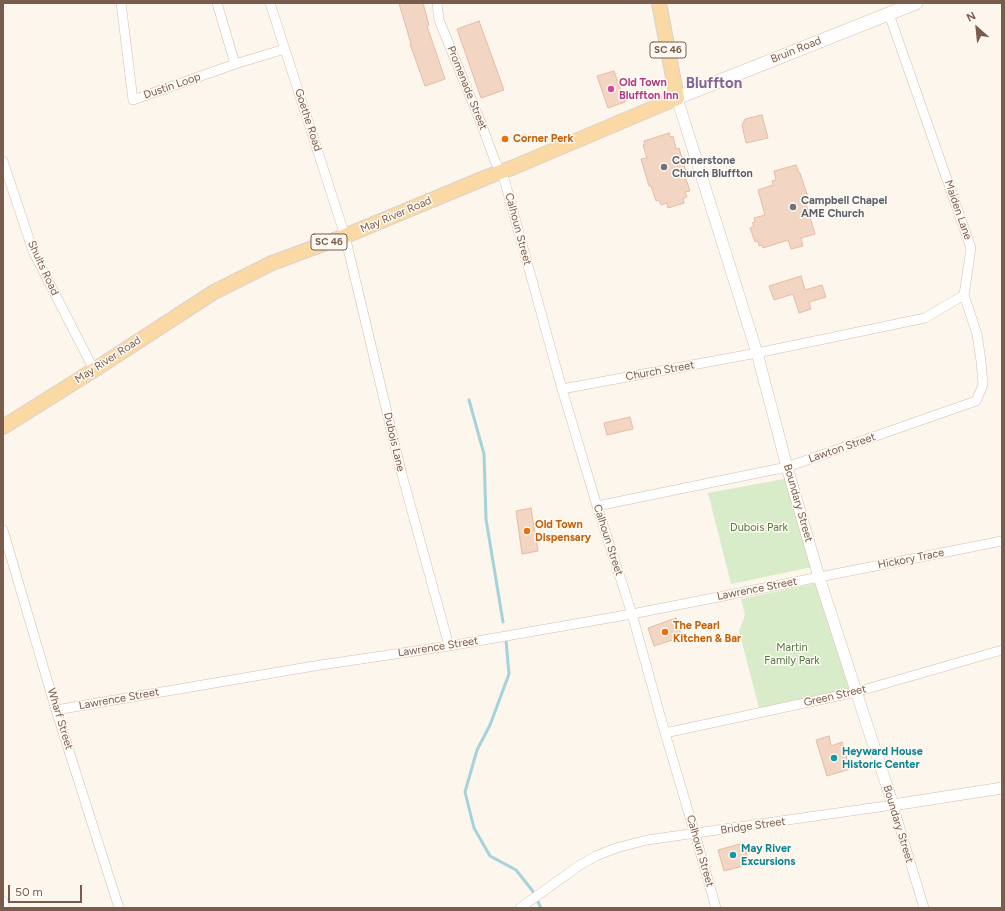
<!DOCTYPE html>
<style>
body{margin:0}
#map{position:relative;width:1005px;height:911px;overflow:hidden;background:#fdf6ec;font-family:Figtree,sans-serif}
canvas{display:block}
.frame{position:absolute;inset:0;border:4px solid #7a5c4d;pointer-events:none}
.north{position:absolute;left:957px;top:8px;width:40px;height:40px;-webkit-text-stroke:3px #fffaf3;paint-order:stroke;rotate:333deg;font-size:11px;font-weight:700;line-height:16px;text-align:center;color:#7a5c4d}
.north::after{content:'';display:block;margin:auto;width:14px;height:18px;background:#7a5c4d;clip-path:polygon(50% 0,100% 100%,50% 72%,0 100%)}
.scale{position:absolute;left:8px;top:885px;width:74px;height:18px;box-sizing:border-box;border:2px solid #7a5c4d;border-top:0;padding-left:5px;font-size:12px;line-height:14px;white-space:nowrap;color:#7a5c4d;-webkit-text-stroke:3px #fffaf3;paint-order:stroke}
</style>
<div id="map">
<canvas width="1005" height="911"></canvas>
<div class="frame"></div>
<div class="north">N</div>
<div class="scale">50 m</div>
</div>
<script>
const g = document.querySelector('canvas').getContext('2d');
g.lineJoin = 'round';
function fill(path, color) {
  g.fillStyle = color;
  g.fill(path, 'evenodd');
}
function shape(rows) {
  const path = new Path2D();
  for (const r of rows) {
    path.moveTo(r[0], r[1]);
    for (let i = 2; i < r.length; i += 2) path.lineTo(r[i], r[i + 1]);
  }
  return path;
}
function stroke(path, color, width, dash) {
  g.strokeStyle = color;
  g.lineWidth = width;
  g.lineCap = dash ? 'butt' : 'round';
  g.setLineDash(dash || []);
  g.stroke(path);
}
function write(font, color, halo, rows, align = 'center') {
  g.font = font + ' Figtree,sans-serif';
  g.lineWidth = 3;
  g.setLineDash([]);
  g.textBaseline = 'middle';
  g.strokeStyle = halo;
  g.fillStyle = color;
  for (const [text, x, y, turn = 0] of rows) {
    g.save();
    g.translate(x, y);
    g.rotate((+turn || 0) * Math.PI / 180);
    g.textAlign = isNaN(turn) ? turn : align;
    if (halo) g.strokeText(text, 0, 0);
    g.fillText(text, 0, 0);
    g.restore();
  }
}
const green = shape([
 [789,478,813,567,731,584,708,493],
 [817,583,851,688,759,708,739,631,745,615,741,599]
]);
const stream = shape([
 [469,400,484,454,486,519,503,622],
 [506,640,509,674,490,725,477,750,465,792,474,828,490,856,516,870,532,890,541,908]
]);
const building = shape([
 [399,3,423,3,429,25,427,26,445,79,425,86,410,44,411,44,399,3],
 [479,21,504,90,481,98,457,29,479,21],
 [614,71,625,102,608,108,597,76,614,71],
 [762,115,768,138,746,143,742,125,745,119,762,115],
 [669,133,670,137,673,136,676,149,679,148,687,175,685,176,690,191,685,192,687,197,683,198,684,203,668,208,667,203,661,205,659,200,656,201,651,186,649,186,641,159,647,158,643,145,645,145,644,141,669,133],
 [796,165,799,173,800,173,810,203,806,204,815,234,801,238,803,246,791,249,788,240,763,248,762,245,759,246,758,241,755,242,750,228,754,226,752,223,755,222,754,218,765,215,758,190,773,185,772,181,776,180,774,171,796,165],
 [801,276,805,290,822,285,826,297,809,302,811,309,799,313,793,294,774,300,769,286,801,276],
 [630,417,633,429,607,435,604,423,630,417],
 [531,508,538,551,522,554,516,511,531,508],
 [676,618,682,637,654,646,648,628,676,618],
 [829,736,831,746,842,742,850,769,827,776,816,740,829,736],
 [744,843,748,860,743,866,724,871,718,850,744,843]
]);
const minor = shape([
 [121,3,133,100,235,64,285,49],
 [217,3,235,64],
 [270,3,345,236,401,471,449,646],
 [437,3,439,20,481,123,495,161,501,172,505,182,562,389,597,506,632,614,665,733,695,834,716,908],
 [3,161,33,251,94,370],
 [562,389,757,353,925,318,964,295,971,248,889,14],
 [597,506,787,467,976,401,983,385,981,361,977,334,964,295],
 [3,530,56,710,119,908],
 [56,710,314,666,449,646,632,614,1002,541],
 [665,733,856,692,1002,650],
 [3,901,5,908],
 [520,908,580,865,596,856,616,848,647,840,893,805,924,908]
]);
const tertiary = shape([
 [677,98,757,353,787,467,819,577,893,805,1002,788]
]);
const secondary = shape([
 [677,98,916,3]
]);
const primary = shape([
 [3,427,94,370,214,292,272,263,345,236,487,177,514,167,677,98,659,3]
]);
const markers = [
 [611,89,4,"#d1479c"],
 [505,139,4,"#e8710a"],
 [664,167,4,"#6b7280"],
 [793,207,4,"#6b7280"],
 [527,531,4,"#e8710a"],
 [665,632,4,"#e8710a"],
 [834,758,4,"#0f9aa8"],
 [733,855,4,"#0f9aa8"]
];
const shields = [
 [668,50,36],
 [329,242,36]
];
const shieldNames = [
 ["SC 46",668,50],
 ["SC 46",329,242]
];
const streetNames = [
 ["Bruin Road",796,50,-22],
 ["Dustin Loop",172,86,-19],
 ["Promenade Street",467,88,68],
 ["Goethe Road",308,120,72],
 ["Maiden Lane",958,210,71],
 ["May River Road",396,215,-23],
 ["Calhoun Street",518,229,75],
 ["Shults Road",43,268,65],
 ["May River Road",108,360,-33],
 ["Church Street",660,371,-10],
 ["Dubois Lane",394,442,77],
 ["Lawton Street",842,448,-19],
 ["Boundary Street",798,503,74],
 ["Calhoun Street",608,540,72],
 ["Hickory Trace",911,559,-11],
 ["Lawrence Street",757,589,-11],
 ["Lawrence Street",438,647,-9],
 ["Green Street",835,696,-13],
 ["Lawrence Street",119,699,-10],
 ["Wharf Street",60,719,73],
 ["Boundary Street",898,824,73],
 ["Bridge Street",753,826,-8],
 ["Calhoun Street",700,851,74]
];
const hotelNames = [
 ["Old Town",619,83],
 ["Bluffton Inn",619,96]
];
const foodNames = [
 ["Corner Perk",513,139],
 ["Old Town",535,525],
 ["Dispensary",535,538],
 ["The Pearl",673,626],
 ["Kitchen & Bar",673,639]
];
const worshipNames = [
 ["Cornerstone",672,161],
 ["Church Bluffton",672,174],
 ["Campbell Chapel",801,201],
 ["AME Church",801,214]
];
const parkNames = [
 ["Dubois Park",759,528],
 ["Martin",792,648],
 ["Family Park",792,661]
];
const cultureNames = [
 ["Heyward House",842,752],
 ["Historic Center",842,765],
 ["May River",741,849],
 ["Excursions",741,862]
];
const districtNames = [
 ["Bluffton",714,84]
];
fill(green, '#d8ecc9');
stroke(stream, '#a5d3da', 3);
fill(building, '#f3d5c3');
stroke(building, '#e6bba3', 1);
stroke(minor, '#d1beb0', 10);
stroke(tertiary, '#d1beb0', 12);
stroke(secondary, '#d6c0b0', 14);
stroke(primary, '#dad1cd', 16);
stroke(minor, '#fff', 9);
stroke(tertiary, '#fff', 11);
stroke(secondary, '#fff', 13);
stroke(primary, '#fbd9a5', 14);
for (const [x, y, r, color] of markers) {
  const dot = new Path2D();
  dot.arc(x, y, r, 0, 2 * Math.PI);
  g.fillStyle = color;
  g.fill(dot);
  stroke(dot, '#fffaf3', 1.5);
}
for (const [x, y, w] of shields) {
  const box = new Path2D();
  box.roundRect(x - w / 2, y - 8, w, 16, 3);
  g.fillStyle = '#fffaf3';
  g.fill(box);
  stroke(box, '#7a5c4d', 1);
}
write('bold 10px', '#7a5c4d', null, shieldNames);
write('11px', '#7a5c4d', '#fffaf3', streetNames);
write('bold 11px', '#b23c85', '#fffaf3', hotelNames, 'left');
write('bold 11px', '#c56008', '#fffaf3', foodNames, 'left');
write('bold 11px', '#5b616d', '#fffaf3', worshipNames, 'left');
write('11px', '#537a41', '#fffaf3', parkNames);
write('bold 11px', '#0d838f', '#fffaf3', cultureNames, 'left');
write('bold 15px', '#846695', '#fffaf3', districtNames);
</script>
